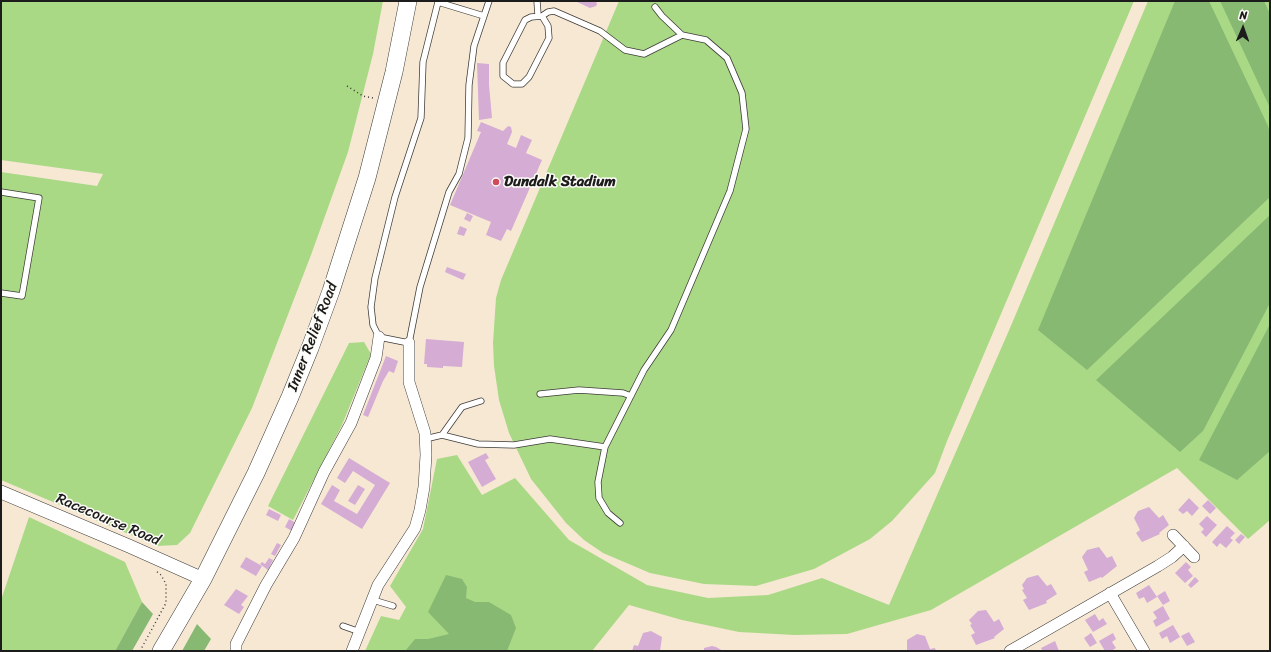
<!DOCTYPE html>
<style>
body{margin:0}
#map{position:relative;width:1271px;height:652px;overflow:hidden;background:#f7e8d4;font-family:Sriracha,sans-serif}
canvas{display:block}
.frame{position:absolute;inset:0;border:2px solid #1c1c1c;pointer-events:none}
.north{position:absolute;left:1223px;top:8px;width:40px;height:40px;-webkit-text-stroke:3px #fdfcf7;paint-order:stroke;rotate:2deg;font-size:11px;font-weight:700;line-height:16px;text-align:center;color:#1c1c1c}
.north::after{content:'';display:block;margin:auto;width:14px;height:18px;background:#1c1c1c;clip-path:polygon(50% 0,100% 100%,50% 72%,0 100%)}
</style>
<div id="map">
<canvas width="1271" height="652"></canvas>
<div class="frame"></div>
<div class="north">N</div>
</div>
<script>
const g = document.querySelector('canvas').getContext('2d');
g.lineJoin = 'round';
function fill(path, color) {
  g.fillStyle = color;
  g.fill(path, 'evenodd');
}
function shape(rows) {
  const path = new Path2D();
  for (const r of rows) {
    path.moveTo(r[0], r[1]);
    for (let i = 2; i < r.length; i += 2) path.lineTo(r[i], r[i + 1]);
  }
  return path;
}
function stroke(path, color, width, dash) {
  g.strokeStyle = color;
  g.lineWidth = width;
  g.lineCap = dash ? 'butt' : 'round';
  g.setLineDash(dash || []);
  g.stroke(path);
}
function write(font, color, halo, rows, align = 'center') {
  g.font = font + ' Sriracha,sans-serif';
  g.lineWidth = 3;
  g.setLineDash([]);
  g.textBaseline = 'middle';
  g.strokeStyle = halo;
  g.fillStyle = color;
  for (const [text, x, y, turn = 0] of rows) {
    g.save();
    g.translate(x, y);
    g.rotate((+turn || 0) * Math.PI / 180);
    g.textAlign = isNaN(turn) ? turn : align;
    if (halo) g.strokeText(text, 0, 0);
    g.fillText(text, 0, 0);
    g.restore();
  }
}
const green = shape([
 [1,1,383,1,373,54,348,152,311,255,252,408,190,533,177,545,157,546,1,480,1,172,97,186,103,174,1,160],
 [619,1,1134,1,947,441,935,473,892,521,870,539,814,569,756,586,704,584,650,573,603,553,584,540,566,523,531,479,509,433,499,400,494,366,493,343,496,298,501,280],
 [1148,1,1270,1,1270,520,1248,539,1177,468,931,610,847,634,794,635,739,632,682,620,629,605,592,651,365,651,381,616,399,620,406,607,390,586,423,529,437,459,457,455,482,495,515,478,569,540,647,585,708,598,768,595,822,578,889,605,1010,328],
 [364,342,371,354,342,425,293,520,268,506,349,343],
 [29,517,125,562,142,602,115,651,1,651,1,600]
]);
const forest = shape([
 [1175,1,1209,1,1268,126,1270,133,1270,197,1087,370,1038,330],
 [1220,1,1264,1,1270,14,1270,108],
 [1270,215,1270,303,1203,431,1180,452,1096,380],
 [1270,324,1270,451,1237,480,1199,460],
 [446,575,462,579,467,587,466,598,475,602,489,602,511,615,516,628,507,651,399,651,406,650,415,639,428,639,449,634,428,612],
 [142,602,153,614,132,651,115,651],
 [197,624,211,639,204,651,182,651]
]);
const building = shape([
 [575,1,596,1,597,4,596,6,590,8],
 [477,63,489,64,489,85,492,118,479,120],
 [481,122,503,131,508,126,511,127,512,132,507,144,516,148,521,135,532,140,526,153,542,160,511,231,507,229,501,241,486,235,491,222,450,205,481,132,477,131],
 [467,213,473,216,470,222,464,219],
 [460,226,467,229,464,236,457,234],
 [447,267,466,274,463,280,445,272],
 [426,339,464,342,462,367,443,366,443,368,427,367,427,364,424,364],
 [386,356,398,361,394,373,389,371,383,381,368,417,363,415],
 [486,453,489,458,485,460,496,479,482,487,468,462],
 [349,458,390,483,362,529,321,504,332,485,340,490,334,501,357,514,375,485,353,471,345,483,337,478],
 [358,485,365,489,355,505,348,501],
 [1189,498,1199,508,1192,516,1187,511,1183,514,1178,510],
 [1208,500,1216,508,1210,514,1202,506],
 [1149,507,1159,518,1163,515,1169,525,1159,533,1160,534,1142,542,1136,533,1140,530,1134,518,1138,511],
 [269,509,281,515,278,521,266,515],
 [1207,516,1217,525,1206,537,1201,532,1204,529,1199,524],
 [289,519,296,523,292,531,285,527],
 [1227,526,1235,533,1230,538,1233,540,1226,548,1220,543,1217,547,1212,542],
 [1241,534,1245,537,1239,544,1235,540],
 [277,543,281,545,275,556,271,554],
 [1099,547,1107,558,1112,556,1117,566,1102,578,1101,577,1089,582,1084,572,1088,570,1082,557,1087,550],
 [246,557,262,566,256,576,240,567],
 [269,558,273,560,268,570,260,564,262,562,265,564],
 [1186,562,1191,567,1188,570,1193,576,1185,583,1175,573],
 [1038,575,1047,586,1051,584,1057,594,1046,601,1047,603,1029,610,1023,600,1027,598,1022,590,1024,589,1022,585,1027,578],
 [1195,577,1199,581,1191,588,1188,585],
 [1149,585,1157,597,1147,603,1144,597,1139,599,1136,593],
 [236,589,248,596,241,605,244,607,239,614,224,605],
 [1165,591,1170,601,1163,605,1157,596],
 [1163,606,1170,619,1156,627,1153,621,1157,618,1153,612],
 [986,610,994,622,999,619,1004,629,994,637,995,638,976,645,971,635,975,633,970,625,972,624,969,620,978,611],
 [1095,614,1099,621,1103,618,1107,624,1093,632,1085,620],
 [1173,625,1180,637,1170,643,1167,636,1162,639,1159,633],
 [651,631,662,637,660,651,632,651,634,645,638,646,643,633],
 [1189,632,1195,642,1187,646,1181,636],
 [1091,633,1097,643,1090,647,1084,638],
 [1113,633,1116,639,1112,642,1116,648,1111,651,1105,651,1099,641],
 [917,634,925,636,930,649,935,648,936,651,907,651,907,640],
 [1055,641,1059,651,1043,651,1041,648],
 [712,646,716,647,723,651,704,651,704,648]
]);
const path = shape([
 [347,86,363,96,373,98],
 [140,651,166,603,166,584,161,575,156,571]
]);
const service = shape([
 [537,1,538,15],
 [484,16,438,2,423,62,421,118,395,197,375,278,371,307,373,325,379,337,409,343,420,287,427,264,449,192,459,174,468,138,469,85,474,46,489,1],
 [542,16,548,26,549,38,529,77,522,84,513,84,503,76,503,63,525,20,531,17,542,16,548,12,554,11,600,31,625,50,644,54,682,35],
 [1,192,39,198,22,296,1,293],
 [540,394,579,390,623,393,631,396],
 [442,435,462,407,481,401],
 [425,439,442,435,478,444,514,445,550,439,605,447,644,370,671,330,730,191,746,129,742,93,727,58,706,40,682,35,662,16,655,7],
 [605,447,598,482,599,498,608,513,620,523],
 [373,600,393,606],
 [343,626,360,632]
]);
const minor = shape([
 [1173,535,1194,557],
 [1110,593,1144,651],
 [236,651,236,644,266,585,294,538,324,472,351,423,376,358,379,337],
 [352,651,378,585,415,528,420,510,424,487,426,455,425,433,409,382,409,343],
 [1010,651,1158,566,1172,557,1184,546]
]);
const tertiary = shape([
 [1,492,129,546,203,579]
]);
const primary = shape([
 [161,651,203,579,256,473,290,397,310,348,331,291,367,178,394,72,408,1]
]);
const markers = [
 [496,182,4,"#d1495b"]
];
const poiNames = [
 ["Dundalk Stadium",504,182]
];
const streetNames = [
 ["Inner Relief Road",313,337,-69],
 ["Racecourse Road",108,520,23]
];
fill(green, '#aad986');
fill(forest, '#87b973');
fill(building, '#d4acd4');
stroke(service, '#3d3b38', 7);
stroke(minor, '#3d3b38', 12);
stroke(tertiary, '#3d3b38', 14);
stroke(primary, '#3d3b38', 18);
stroke(path, '#3d3b38', 1.5, [1, 3]);
stroke(service, '#fff', 5.5);
stroke(minor, '#fff', 11);
stroke(tertiary, '#fff', 13);
stroke(primary, '#fff', 17);
for (const [x, y, r, color] of markers) {
  const dot = new Path2D();
  dot.arc(x, y, r, 0, 2 * Math.PI);
  g.fillStyle = color;
  g.fill(dot);
  stroke(dot, '#fdfcf7', 1.5);
}
write('bold 15px', '#1c1c1c', '#fdfcf7', poiNames, 'left');
write('15px', '#1c1c1c', '#fdfcf7', streetNames);
</script>
